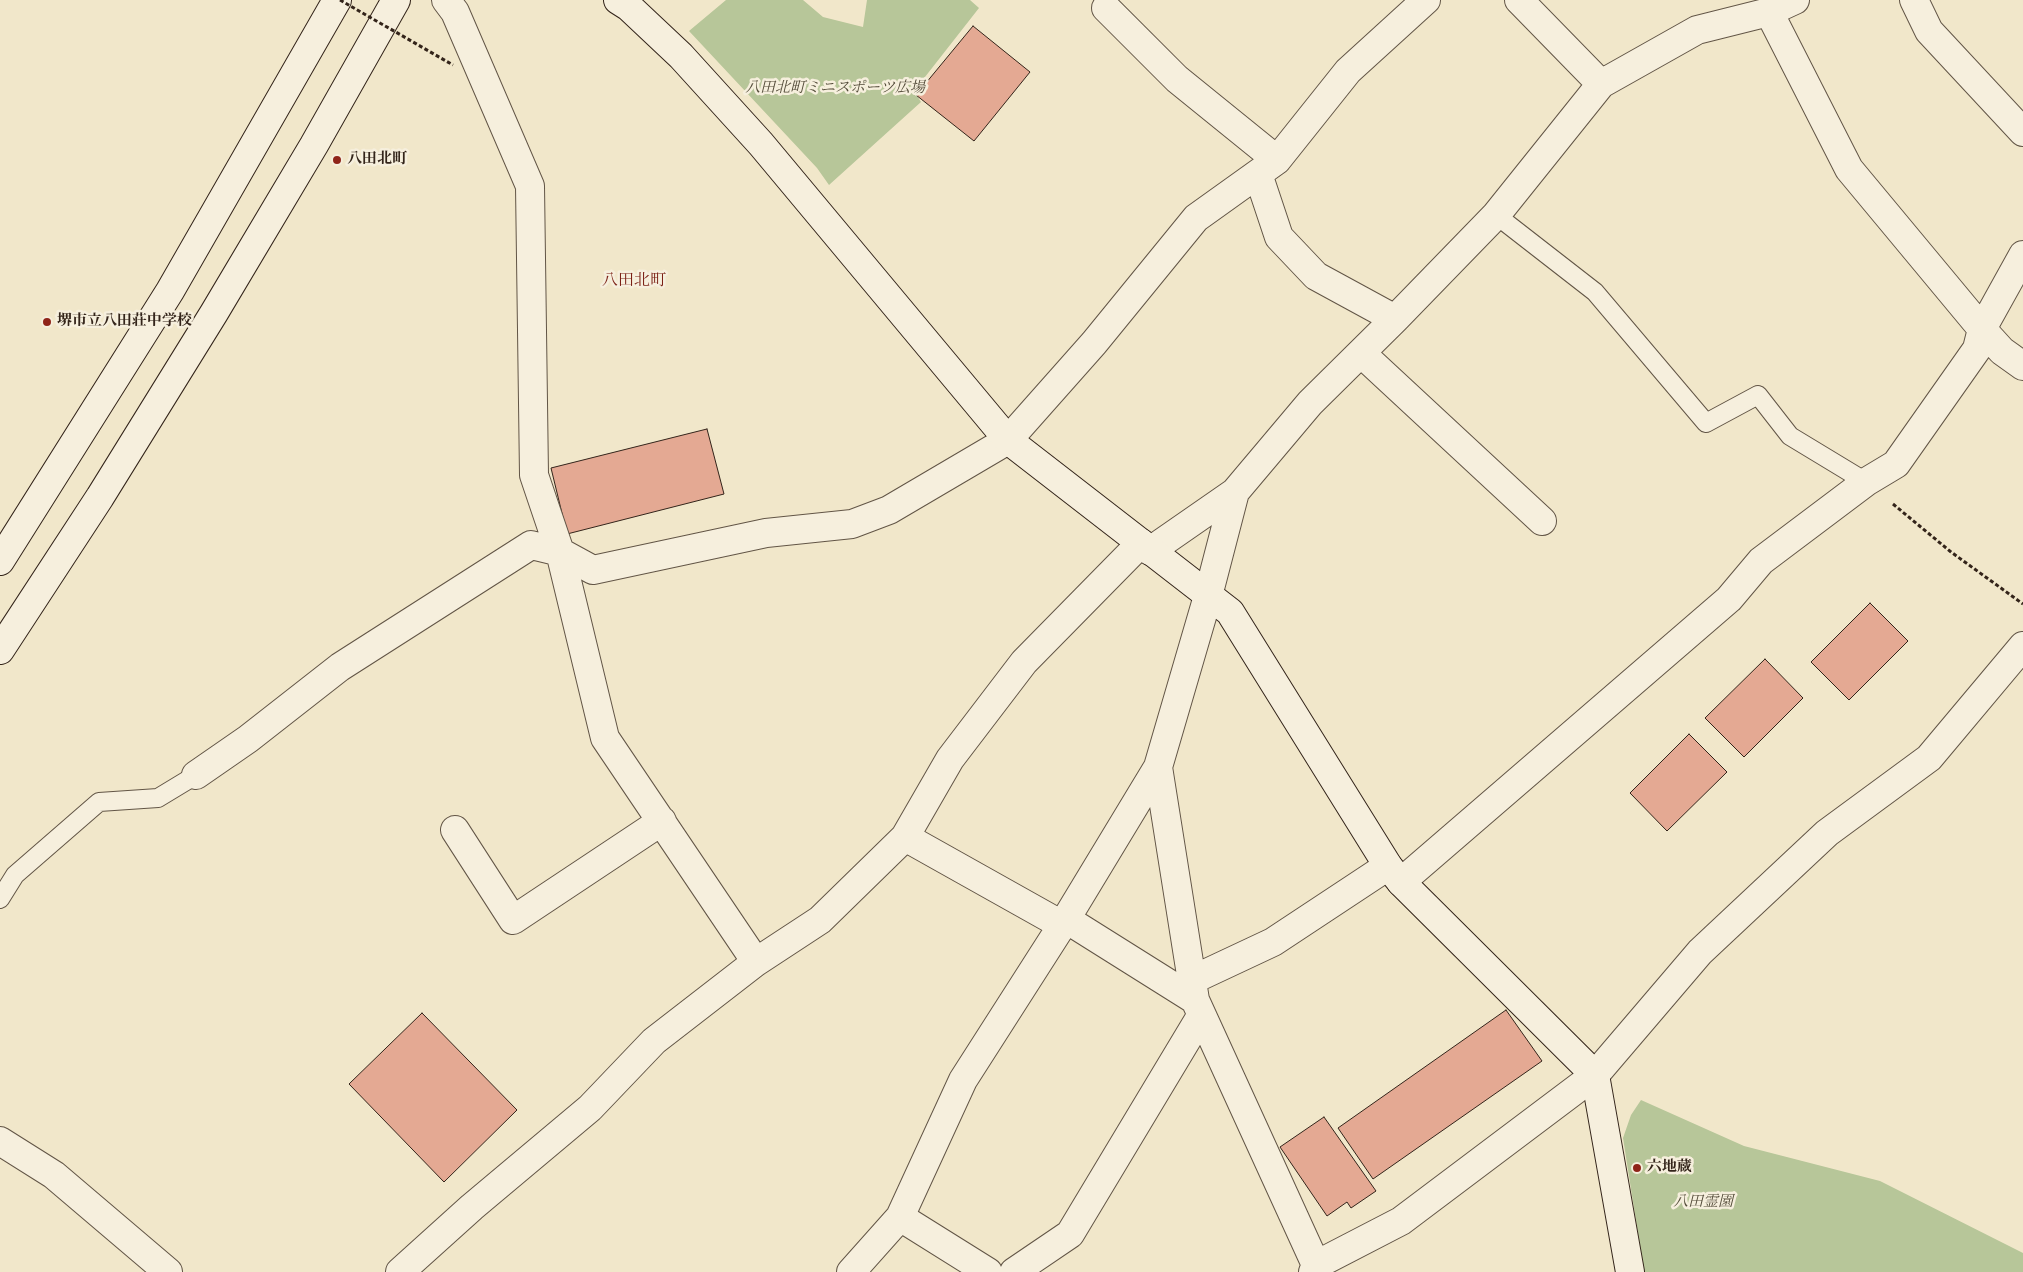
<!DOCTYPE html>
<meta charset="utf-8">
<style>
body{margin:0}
canvas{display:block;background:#f1e7ca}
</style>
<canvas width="2023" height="1272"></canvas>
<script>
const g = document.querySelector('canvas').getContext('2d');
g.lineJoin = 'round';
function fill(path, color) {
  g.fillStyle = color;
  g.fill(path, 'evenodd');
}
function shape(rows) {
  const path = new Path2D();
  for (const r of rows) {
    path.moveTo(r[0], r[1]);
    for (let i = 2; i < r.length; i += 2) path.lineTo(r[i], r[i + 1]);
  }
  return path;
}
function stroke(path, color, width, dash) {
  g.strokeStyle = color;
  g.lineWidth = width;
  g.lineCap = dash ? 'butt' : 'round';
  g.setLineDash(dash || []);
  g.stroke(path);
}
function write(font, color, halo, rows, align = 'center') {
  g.font = font + ' Vollkorn,"Noto Serif JP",serif';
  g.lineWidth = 5;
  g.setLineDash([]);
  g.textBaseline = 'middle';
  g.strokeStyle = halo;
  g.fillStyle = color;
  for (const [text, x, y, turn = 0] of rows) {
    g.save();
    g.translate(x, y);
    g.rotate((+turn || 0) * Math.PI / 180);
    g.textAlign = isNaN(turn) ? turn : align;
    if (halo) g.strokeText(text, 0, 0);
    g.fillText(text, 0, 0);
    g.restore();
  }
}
const green = shape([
 [726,0,803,0,823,17,863,27,867,0,970,0,979,8,914,91,921,102,829,185,817,168,689,31],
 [1641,1100,1744,1146,1880,1181,2023,1253,2023,1272,1644,1272,1623,1138,1631,1115]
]);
const building = shape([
 [973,26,1030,72,974,141,916,95,973,26],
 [707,429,724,494,567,534,551,468,707,429],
 [1870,603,1908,641,1849,700,1811,662,1870,603],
 [1765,659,1803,698,1744,757,1705,718,1765,659],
 [1689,734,1727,772,1667,831,1630,793,1689,734],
 [1506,1010,1542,1061,1373,1179,1338,1128,1506,1010],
 [422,1013,517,1110,444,1182,349,1084,422,1013],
 [1324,1117,1376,1191,1351,1208,1347,1202,1327,1216,1280,1147,1324,1117]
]);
const path = shape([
 [1893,504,1951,552,2023,604]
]);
const lane = shape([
 [1496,215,1595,292,1706,423,1758,395,1790,436,1866,482],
 [0,899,15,875,99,802,158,798,196,775]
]);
const street = shape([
 [446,0,455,12,530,186,534,475,560,552,605,738,756,962],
 [1519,0,1601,84],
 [1914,0,1929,31,2023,132],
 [1106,8,1177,79,1277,160],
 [1769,12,1849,169,1982,329,2002,351,2023,366],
 [1258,174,1279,237,1316,276,1395,319],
 [1361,353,1542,521],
 [1150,551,1235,492,1310,403,1395,319,1496,215,1601,84,1697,30,1769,12,1795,0],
 [1158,767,1195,1000],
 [196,775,248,739,340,667,531,545,560,552,593,570,766,533,852,524,889,510,1008,440,1094,343,1196,218,1277,160,1348,71,1426,0],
 [455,830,513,920,662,821],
 [905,837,1062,925],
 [1401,882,1729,599,1761,561,1866,482,1896,464,1977,349,1982,329,2023,255],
 [1066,919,1195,1000,1316,1265],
 [1192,980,1273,942,1388,866],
 [0,1141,54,1175,168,1272],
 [900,1217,988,1272],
 [400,1272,472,1207,590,1108,654,1041,756,962,820,920,905,837,950,759,1024,662,1141,543],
 [851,1272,900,1217,963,1080,1066,919,1158,767,1208,596,1235,492],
 [1014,1272,1070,1234,1201,1016],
 [1313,1272,1316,1265,1401,1221,1595,1075,1700,952,1827,833,1929,758,2023,646]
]);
const secondary = shape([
 [618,0,629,7,681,56,761,144,1008,440,1230,612,1388,866,1401,882,1595,1075,1630,1272],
 [0,561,170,291,337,0],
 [0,650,100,497,214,313,314,145,396,0]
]);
const pathBridge = shape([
 [340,0,453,65]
]);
const markers = [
 [337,160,5,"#8f2418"],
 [47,322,5,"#8f2418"],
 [1637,1168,5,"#8f2418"]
];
const parkNames = [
 ["八田北町ミニスポーツ広場",835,89],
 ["八田霊園",1703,1203]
];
const poiNames = [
 ["八田北町",347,160],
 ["堺市立八田荘中学校",57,322],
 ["六地蔵",1647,1168]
];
const neighbourhoodNames = [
 ["八田北町",634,282]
];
fill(green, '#b7c699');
fill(building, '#e4a993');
stroke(building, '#33241a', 1);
stroke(lane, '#625546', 20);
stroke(street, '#625546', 30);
stroke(secondary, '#33241a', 30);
stroke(path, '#33241a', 3, [4, 2.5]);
stroke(lane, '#f6efdd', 18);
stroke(street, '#f6efdd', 28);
stroke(secondary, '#f6efdd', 28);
stroke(pathBridge, '#33241a', 3, [4, 2.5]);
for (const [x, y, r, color] of markers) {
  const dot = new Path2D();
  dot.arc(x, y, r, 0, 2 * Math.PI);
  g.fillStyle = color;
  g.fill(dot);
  stroke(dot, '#f6efdd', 2);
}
write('italic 15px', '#544c3a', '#f6efdd', parkNames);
write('bold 15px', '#33241a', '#f6efdd', poiNames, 'left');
write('16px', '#7a1f14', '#f6efdd', neighbourhoodNames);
</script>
